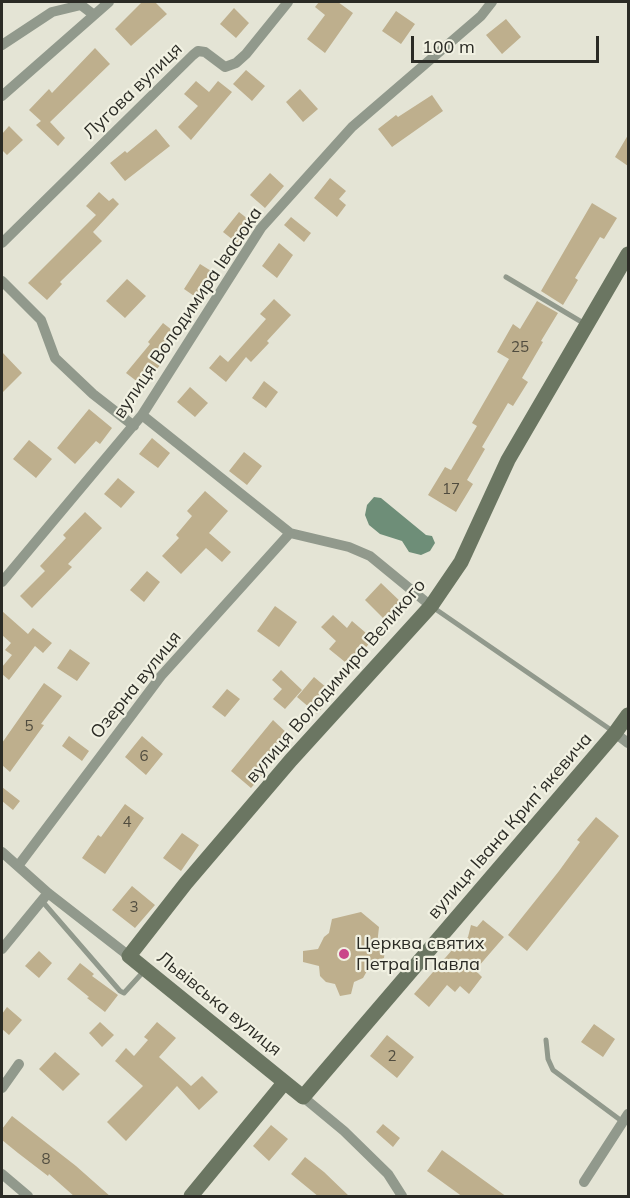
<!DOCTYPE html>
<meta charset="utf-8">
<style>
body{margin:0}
#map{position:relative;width:630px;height:1198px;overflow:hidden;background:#e4e4d5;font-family:Mulish,sans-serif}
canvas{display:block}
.frame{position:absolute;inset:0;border:3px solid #2b2b25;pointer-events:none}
.scale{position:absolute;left:411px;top:36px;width:188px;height:27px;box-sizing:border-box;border:3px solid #2b2b25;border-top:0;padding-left:8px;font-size:18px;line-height:21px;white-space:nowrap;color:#2b2b25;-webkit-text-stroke:4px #f1f1e2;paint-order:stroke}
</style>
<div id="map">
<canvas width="630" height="1198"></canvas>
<div class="frame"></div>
<div class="scale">100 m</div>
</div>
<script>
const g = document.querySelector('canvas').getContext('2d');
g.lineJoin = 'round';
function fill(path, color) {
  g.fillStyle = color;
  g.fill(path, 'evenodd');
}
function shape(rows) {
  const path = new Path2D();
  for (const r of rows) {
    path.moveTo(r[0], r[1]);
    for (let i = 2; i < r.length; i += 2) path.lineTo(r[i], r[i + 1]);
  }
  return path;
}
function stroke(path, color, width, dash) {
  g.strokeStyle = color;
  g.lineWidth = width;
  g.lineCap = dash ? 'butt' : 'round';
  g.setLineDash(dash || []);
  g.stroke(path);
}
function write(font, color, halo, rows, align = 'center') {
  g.font = font + ' Mulish,sans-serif';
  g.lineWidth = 4.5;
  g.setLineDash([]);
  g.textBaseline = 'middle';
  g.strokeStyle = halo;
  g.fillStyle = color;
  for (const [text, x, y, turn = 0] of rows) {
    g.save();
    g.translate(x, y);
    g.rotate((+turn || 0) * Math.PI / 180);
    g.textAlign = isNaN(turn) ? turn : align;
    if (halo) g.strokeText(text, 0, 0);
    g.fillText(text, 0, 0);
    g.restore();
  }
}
const water = shape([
 [374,497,381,498,426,535,432,536,435,543,430,551,421,555,409,552,402,541,380,534,369,525,365,515,367,505]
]);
const building = shape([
 [142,2,155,2,167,14,131,46,115,29],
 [319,2,338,2,353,13,325,53,307,39,325,15,315,7],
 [234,8,249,23,236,38,220,24],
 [396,11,415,24,401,44,382,31],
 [506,19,521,37,502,54,486,35],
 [95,48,110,64,50,122,65,138,58,146,36,125,41,121,29,110,49,89,52,93],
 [246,70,265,86,252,101,233,84],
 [196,81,209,92,218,81,232,92,191,140,178,127,198,106,184,94],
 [300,89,318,109,303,122,286,102],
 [432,95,443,111,392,147,378,129,396,115,398,117],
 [9,126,23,140,7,155,2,150,2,134],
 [156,129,170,146,125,181,110,163,125,151,127,153],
 [628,135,628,166,615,157],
 [270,173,284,186,265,208,250,195],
 [330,178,346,191,339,199,346,205,337,217,314,198],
 [99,192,109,201,113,198,119,204,93,232,102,241,60,282,62,284,47,300,28,283,96,215,86,206],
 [592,203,617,218,604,239,600,237,575,278,578,280,563,305,541,291],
 [239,212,253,223,237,243,223,232],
 [291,217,311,233,304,242,284,225],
 [279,243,293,255,277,278,262,266],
 [200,264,216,274,200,300,184,289],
 [127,279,146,296,125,318,106,301],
 [274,299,291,315,267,341,269,343,251,362,246,357,226,382,209,368,220,355,228,362,266,319,260,314],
 [537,301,558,313,541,341,543,342,522,378,528,382,513,406,508,403,482,447,485,449,467,480,473,484,456,512,428,495,445,467,451,470,477,426,472,423,509,359,497,352,513,324,520,329],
 [163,323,177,334,157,361,161,364,143,386,126,373,150,344,148,342],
 [2,352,22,373,2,393],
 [264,381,278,392,266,408,252,398],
 [190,387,208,403,195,417,177,402],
 [89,409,112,428,100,444,96,441,75,464,57,448],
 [152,438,170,453,158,468,139,454],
 [29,440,52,459,36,478,13,459],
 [244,452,262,466,247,485,229,471],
 [118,478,135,492,121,508,104,494],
 [205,491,228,511,209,533,231,552,222,562,206,548,181,574,162,556,179,538,176,535,192,516,187,511],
 [85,512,102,528,68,564,72,567,32,608,20,596,45,571,40,566,66,538,63,535],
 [147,571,160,582,144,602,130,590],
 [381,583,403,604,386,621,365,600],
 [275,606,297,622,279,647,257,631],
 [2,611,28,634,33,628,52,643,43,653,35,646,9,680,2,674,2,667,12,655,5,650,11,643,2,635],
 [333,615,347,628,352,621,373,639,350,666,329,649,336,641,321,627],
 [70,649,90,663,77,681,57,668],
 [281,670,302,690,285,709,273,699,282,689,272,680],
 [314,677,334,694,317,714,297,697],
 [44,683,62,696,41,724,44,725,10,772,2,765,2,743],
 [227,689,240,699,225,717,212,707],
 [273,720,290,736,266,762,270,767,251,788,231,771],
 [69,736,89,751,82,761,62,746],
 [142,736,163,754,146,775,125,757],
 [2,787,20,801,13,810,2,801],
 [125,804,144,818,105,874,82,858,98,835,101,837],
 [596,817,619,836,527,951,508,935,559,871,580,842,577,840],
 [182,833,199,845,181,871,163,858],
 [132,886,155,905,135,928,112,910],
 [361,912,379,927,377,945,385,946,384,958,371,964,363,978,354,982,351,994,340,996,335,984,326,982,320,976,319,966,303,962,303,951,318,949,324,937,329,933,332,919],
 [483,920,504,937,478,967,479,968,476,971,482,977,469,994,460,986,455,992,447,985,429,1007,414,994,452,950,455,952,468,937,471,925,477,927],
 [39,951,52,963,39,978,25,966],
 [80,963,94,974,92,976,118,995,105,1012,87,998,89,997,67,979],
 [7,1007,22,1020,9,1035,2,1029,2,1014],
 [100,1022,114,1035,102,1047,89,1033],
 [157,1022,176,1038,159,1057,191,1086,202,1076,218,1092,199,1110,177,1086,126,1141,107,1122,143,1086,115,1061,126,1048,134,1056,148,1040,144,1037],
 [594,1024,615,1039,603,1057,581,1042],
 [387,1035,414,1057,397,1078,370,1056],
 [55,1052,80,1074,63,1091,39,1069],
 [12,1116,76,1166,111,1197,75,1197,49,1174,48,1176,18,1153,2,1140,2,1129],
 [383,1124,400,1138,393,1147,376,1132],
 [271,1125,288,1139,269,1161,253,1146],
 [442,1150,507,1197,463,1197,427,1171],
 [305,1157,324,1172,350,1197,319,1197,291,1174]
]);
const lane = shape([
 [506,277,585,324],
 [431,606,614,732],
 [42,901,120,991,124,993,144,971],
 [546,1040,548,1059,553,1070,623,1122]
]);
const street = shape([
 [2,45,52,12,81,5,94,15],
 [2,96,109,2],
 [2,243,193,55,198,51,205,52,225,67,236,63,246,54,288,2],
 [2,281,41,320,55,358,93,394,134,426],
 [142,415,290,533,349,547,370,556,431,606],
 [2,582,142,415,261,228,352,127,481,16,492,2],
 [615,733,628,743],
 [2,852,48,893,129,956],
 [18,866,161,676,290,533],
 [2,949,48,893],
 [2,1088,19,1064],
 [303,1097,344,1131,388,1174,402,1196],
 [2,1174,28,1196],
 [584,1182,628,1114]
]);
const secondary = shape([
 [628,254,508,460,461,562,431,606,291,760,186,883,129,956,303,1097,615,733,628,715],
 [191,1196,284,1083]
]);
const markers = [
 [344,954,6,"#ca468a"]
];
const numberNames = [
 ["25",520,347],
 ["17",451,489],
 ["5",29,726],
 ["6",144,756],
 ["4",127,822],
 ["3",134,907],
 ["2",392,1056],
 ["8",46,1159]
];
const streetNames = [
 ["Лугова вулиця",133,91,-44],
 ["вулиця Володимира Івасюка",188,313,-56],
 ["вулиця Володимира Великого",336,681,-49],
 ["Озерна вулиця",136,685,-51],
 ["вулиця Івана Крипʼякевича",510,826,-49],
 ["Львівська вулиця",219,1004,39]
];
const poiNames = [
 ["Церква святих",356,944],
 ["Петра і Павла",356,965]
];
fill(water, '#6e8e78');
fill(building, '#beaf8d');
stroke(lane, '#91998c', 5);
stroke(street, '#91998c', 10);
stroke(secondary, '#6b7662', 15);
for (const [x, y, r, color] of markers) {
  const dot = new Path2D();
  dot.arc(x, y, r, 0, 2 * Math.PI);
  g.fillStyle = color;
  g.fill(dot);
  stroke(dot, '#f1f1e2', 2);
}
write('15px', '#504c3f', null, numberNames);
write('18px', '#2b2b25', '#f1f1e2', streetNames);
write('18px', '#2b2b25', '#f1f1e2', poiNames, 'left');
</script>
